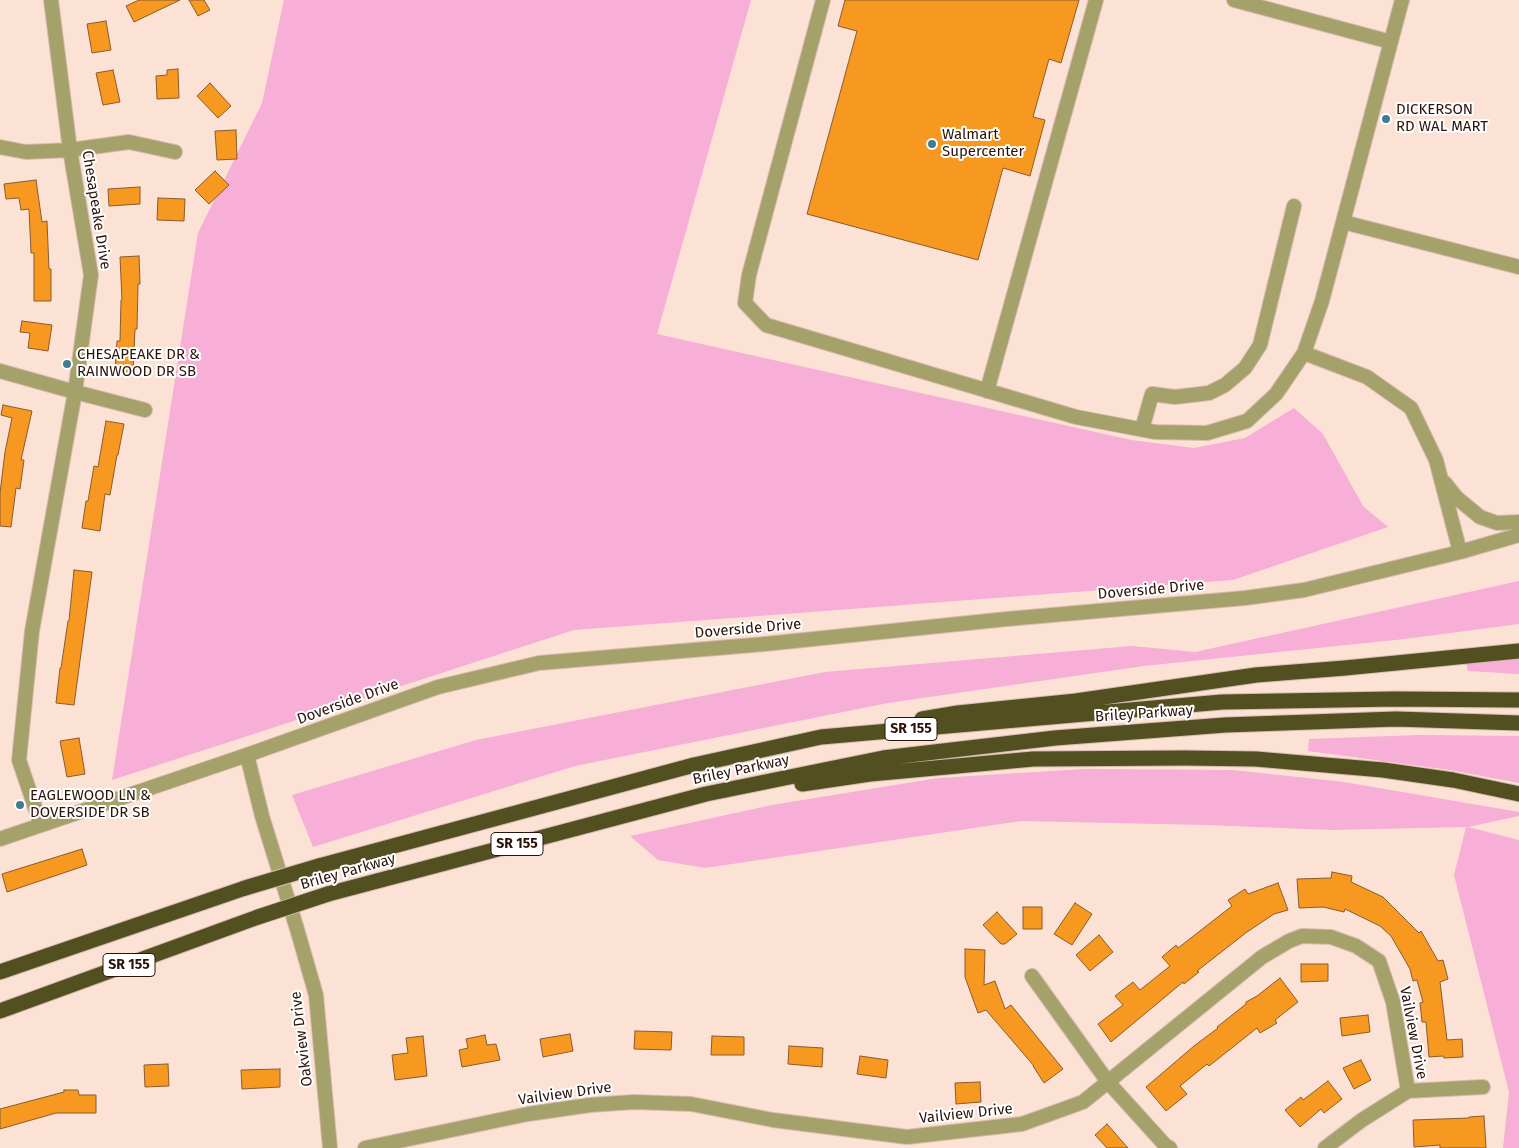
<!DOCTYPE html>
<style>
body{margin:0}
canvas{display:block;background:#fce1d5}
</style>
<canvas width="1519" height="1148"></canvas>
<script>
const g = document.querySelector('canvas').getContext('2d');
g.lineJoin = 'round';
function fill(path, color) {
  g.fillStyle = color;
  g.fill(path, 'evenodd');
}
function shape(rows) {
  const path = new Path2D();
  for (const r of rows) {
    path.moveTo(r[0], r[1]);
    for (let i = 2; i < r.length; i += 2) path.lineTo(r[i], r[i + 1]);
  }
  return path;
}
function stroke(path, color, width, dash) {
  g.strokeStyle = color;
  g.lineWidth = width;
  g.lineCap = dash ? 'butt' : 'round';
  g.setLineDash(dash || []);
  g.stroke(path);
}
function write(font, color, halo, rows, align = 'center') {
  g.font = font + ' "Fira Sans",sans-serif';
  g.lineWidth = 4;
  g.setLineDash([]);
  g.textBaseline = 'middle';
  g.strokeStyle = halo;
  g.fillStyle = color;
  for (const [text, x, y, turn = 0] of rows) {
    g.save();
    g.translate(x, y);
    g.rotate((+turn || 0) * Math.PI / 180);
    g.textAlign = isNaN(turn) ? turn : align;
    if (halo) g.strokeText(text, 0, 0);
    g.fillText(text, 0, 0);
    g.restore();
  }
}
const green = shape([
 [284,0,751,0,657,334,1131,440,1194,448,1245,438,1294,408,1323,434,1363,506,1388,527,1233,580,574,630,112,780,198,233,262,103],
 [1519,581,1519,624,1405,639,1144,666,888,703,575,766,313,847,292,795,476,740,825,672,1132,646,1195,652],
 [1519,657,1519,674,1468,671,1466,663],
 [1420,735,1519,736,1519,783,1450,770,1308,751,1309,739],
 [1085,769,1233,770,1344,782,1519,812,1519,816,1468,827,1519,840,1519,1148,1503,1148,1509,1092,1454,875,1466,827,1331,830,1206,825,1021,821,705,868,658,860,630,836,772,805,938,778]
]);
const building = shape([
 [139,0,180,0,134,22,126,6,139,0],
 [189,0,204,0,210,10,198,16,189,0],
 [845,0,1079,0,1061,63,1049,59,1033,117,1045,120,1030,176,1003,168,978,260,807,214,857,31,838,26,845,0],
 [106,21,111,50,92,53,87,24,106,21],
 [178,69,179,98,157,99,156,76,167,75,167,70,178,69],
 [113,70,120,102,103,105,96,73,113,70],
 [210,83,231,106,218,118,197,96,210,83],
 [236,130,237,159,217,160,215,131,236,130],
 [215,171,229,185,209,204,195,190,215,171],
 [36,180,42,222,47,221,49,269,51,269,51,301,34,301,34,253,31,253,29,209,21,210,19,198,6,199,4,184,36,180],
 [140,187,140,204,109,206,108,189,140,187],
 [158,198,185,199,184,221,157,220,158,198],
 [139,256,140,284,138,284,137,329,135,329,133,372,115,371,117,341,120,341,121,300,122,300,120,257,139,256],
 [22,321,52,325,48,351,28,348,30,333,20,332,22,321],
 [3,405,32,411,21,460,24,460,20,489,16,488,11,527,0,526,0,493,5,452,12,418,1,415,3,405],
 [106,421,124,424,118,455,117,455,110,495,105,494,100,531,82,528,86,501,88,501,94,466,98,467,106,421],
 [74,570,92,572,74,705,56,703,60,668,61,668,68,621,69,621,74,570],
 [79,738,85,774,67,777,60,741,79,738],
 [82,849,87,865,7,892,2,874,82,849],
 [1332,872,1352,876,1351,882,1383,897,1419,933,1421,931,1438,961,1443,960,1448,979,1440,982,1447,1040,1462,1039,1463,1057,1444,1058,1443,1056,1429,1057,1426,1022,1422,1022,1420,1003,1423,1002,1417,980,1413,981,1410,969,1391,936,1380,926,1345,909,1344,912,1323,907,1299,908,1297,879,1331,878,1332,872],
 [1278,883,1288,910,1274,914,1247,932,1197,971,1199,972,1184,984,1183,982,1111,1042,1098,1024,1123,1005,1115,996,1133,982,1140,990,1170,966,1162,957,1176,945,1178,948,1232,906,1228,900,1245,889,1248,894,1278,883],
 [1075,903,1092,914,1072,945,1054,934,1075,903],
 [1023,907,1042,907,1042,929,1023,929,1023,907],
 [997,912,1017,934,1005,944,1001,944,983,925,997,912],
 [1099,935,1113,952,1090,971,1076,955,1099,935],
 [965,949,985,950,984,985,995,981,1005,1009,1011,1005,1063,1069,1044,1083,1033,1066,1034,1066,986,1010,978,1013,965,977,965,949],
 [1301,964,1328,964,1328,981,1301,982,1301,964],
 [1280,978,1298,1002,1275,1020,1277,1023,1260,1033,1257,1028,1209,1066,1207,1064,1180,1086,1187,1094,1166,1111,1146,1087,1194,1046,1218,1028,1217,1027,1246,1004,1246,1002,1257,996,1280,978],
 [1368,1015,1370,1032,1342,1036,1340,1018,1368,1015],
 [635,1031,672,1032,671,1050,634,1049,635,1031],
 [570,1034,573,1051,543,1057,540,1039,570,1034],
 [485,1035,487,1045,496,1044,500,1060,462,1067,459,1050,468,1048,466,1039,485,1035],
 [423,1036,427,1076,395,1080,392,1055,408,1053,406,1038,423,1036],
 [712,1036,744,1037,744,1055,711,1055,712,1036],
 [789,1046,823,1048,822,1067,788,1064,789,1046],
 [860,1056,888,1060,886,1078,857,1074,860,1056],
 [1361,1060,1371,1080,1354,1089,1343,1068,1361,1060],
 [168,1064,169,1086,145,1087,144,1065,168,1064],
 [280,1069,280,1087,242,1089,241,1070,280,1069],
 [1328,1081,1342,1099,1324,1113,1321,1109,1300,1127,1285,1110,1301,1097,1303,1100,1328,1081],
 [980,1082,981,1102,956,1104,955,1083,980,1082],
 [64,1090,78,1090,79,1095,96,1095,96,1113,56,1113,0,1129,0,1109,64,1092,64,1090],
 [1484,1116,1486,1148,1440,1148,1440,1145,1414,1147,1413,1120,1469,1118,1469,1117,1484,1116],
 [1107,1124,1128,1148,1107,1148,1095,1135,1107,1124]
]);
const minor = shape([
 [823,0,749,275,745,303,766,325,1076,417,1155,432,1207,433,1247,421,1276,394,1304,353,1322,301,1402,0],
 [1234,0,1391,42],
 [0,147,26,152,70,150,129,142,175,152],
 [1343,222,1519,267],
 [1304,353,1367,377,1411,408,1436,460,1460,552],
 [0,371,75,392,145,410],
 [987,391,1096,0],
 [1142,429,1152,394,1175,397,1209,393,1225,385,1245,368,1260,345,1294,206],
 [1445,483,1457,498,1480,517,1497,523,1519,522],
 [247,755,262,816,297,929,316,995,330,1148],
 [41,825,19,760,32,631,75,392,91,275,70,150,51,0],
 [0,839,247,755,438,687,539,663,765,644,1007,619,1245,598,1304,590,1460,552,1519,535],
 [1032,976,1108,1082,1165,1145,1170,1148],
 [365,1148,528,1114,590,1105,634,1102,691,1104,773,1120,907,1137,1022,1124,1083,1102,1262,957,1289,941,1302,936,1331,937,1356,946,1379,961,1393,1002,1408,1091],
 [1325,1148,1362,1120,1408,1091,1483,1087]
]);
const highway = shape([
 [922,719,958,713,1076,701,1256,675,1345,668,1519,651],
 [802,784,870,774,1033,759,1185,758,1256,759,1383,770,1453,780,1519,794],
 [319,866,694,765,821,737,1222,702,1395,699,1519,700],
 [328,894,706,794,883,758,1055,738,1225,725,1396,719,1519,723],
 [0,972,245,888],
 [0,1011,258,917]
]);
const highwayBridge = shape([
 [245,888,319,866],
 [258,917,328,894]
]);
const markers = [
 [1386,119,5,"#407d93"],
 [932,144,5,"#407d93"],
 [67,364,5,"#407d93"],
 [20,805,5,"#407d93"]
];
const shields = [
 [911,729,52],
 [517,844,52],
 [129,965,52]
];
const shieldNames = [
 ["SR 155",911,729],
 ["SR 155",517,844],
 ["SR 155",129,965]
];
const poiNames = [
 ["DICKERSON",1396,110],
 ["RD WAL MART",1396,127],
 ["Walmart",942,135],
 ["Supercenter",942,152],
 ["CHESAPEAKE DR &",77,355],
 ["RAINWOOD DR SB",77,372],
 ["EAGLEWOOD LN &",30,796],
 ["DOVERSIDE DR SB",30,813]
];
const streetNames = [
 ["Chesapeake Drive",96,210,81],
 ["Doverside Drive",1151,590,-5],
 ["Doverside Drive",748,629,-5],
 ["Doverside Drive",348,702,-20],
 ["Briley Parkway",1144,714,-4],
 ["Briley Parkway",741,770,-12],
 ["Briley Parkway",348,872,-16],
 ["Vailview Drive",1413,1033,79],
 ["Oakview Drive",302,1039,-97],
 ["Vailview Drive",565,1094,-8],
 ["Vailview Drive",966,1114,-6]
];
fill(green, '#f7aed7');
fill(building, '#f79820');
stroke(building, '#895c2d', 1);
stroke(minor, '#d7bcb0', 16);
stroke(highway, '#d7bcb0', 17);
stroke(minor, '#a5a16b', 14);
stroke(highway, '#524f21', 15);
stroke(highwayBridge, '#d7bcb0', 17, []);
stroke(highwayBridge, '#524f21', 15);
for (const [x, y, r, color] of markers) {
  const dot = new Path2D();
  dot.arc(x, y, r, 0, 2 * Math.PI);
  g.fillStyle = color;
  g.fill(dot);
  stroke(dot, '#fff', 2);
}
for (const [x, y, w] of shields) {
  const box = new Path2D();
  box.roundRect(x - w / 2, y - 11.5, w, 23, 4);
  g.fillStyle = '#fff';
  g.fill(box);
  stroke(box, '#2c140a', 1);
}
write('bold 14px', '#2c140a', null, shieldNames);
write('15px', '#2c140a', '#fff', poiNames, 'left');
write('15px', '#2c140a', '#fff', streetNames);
</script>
